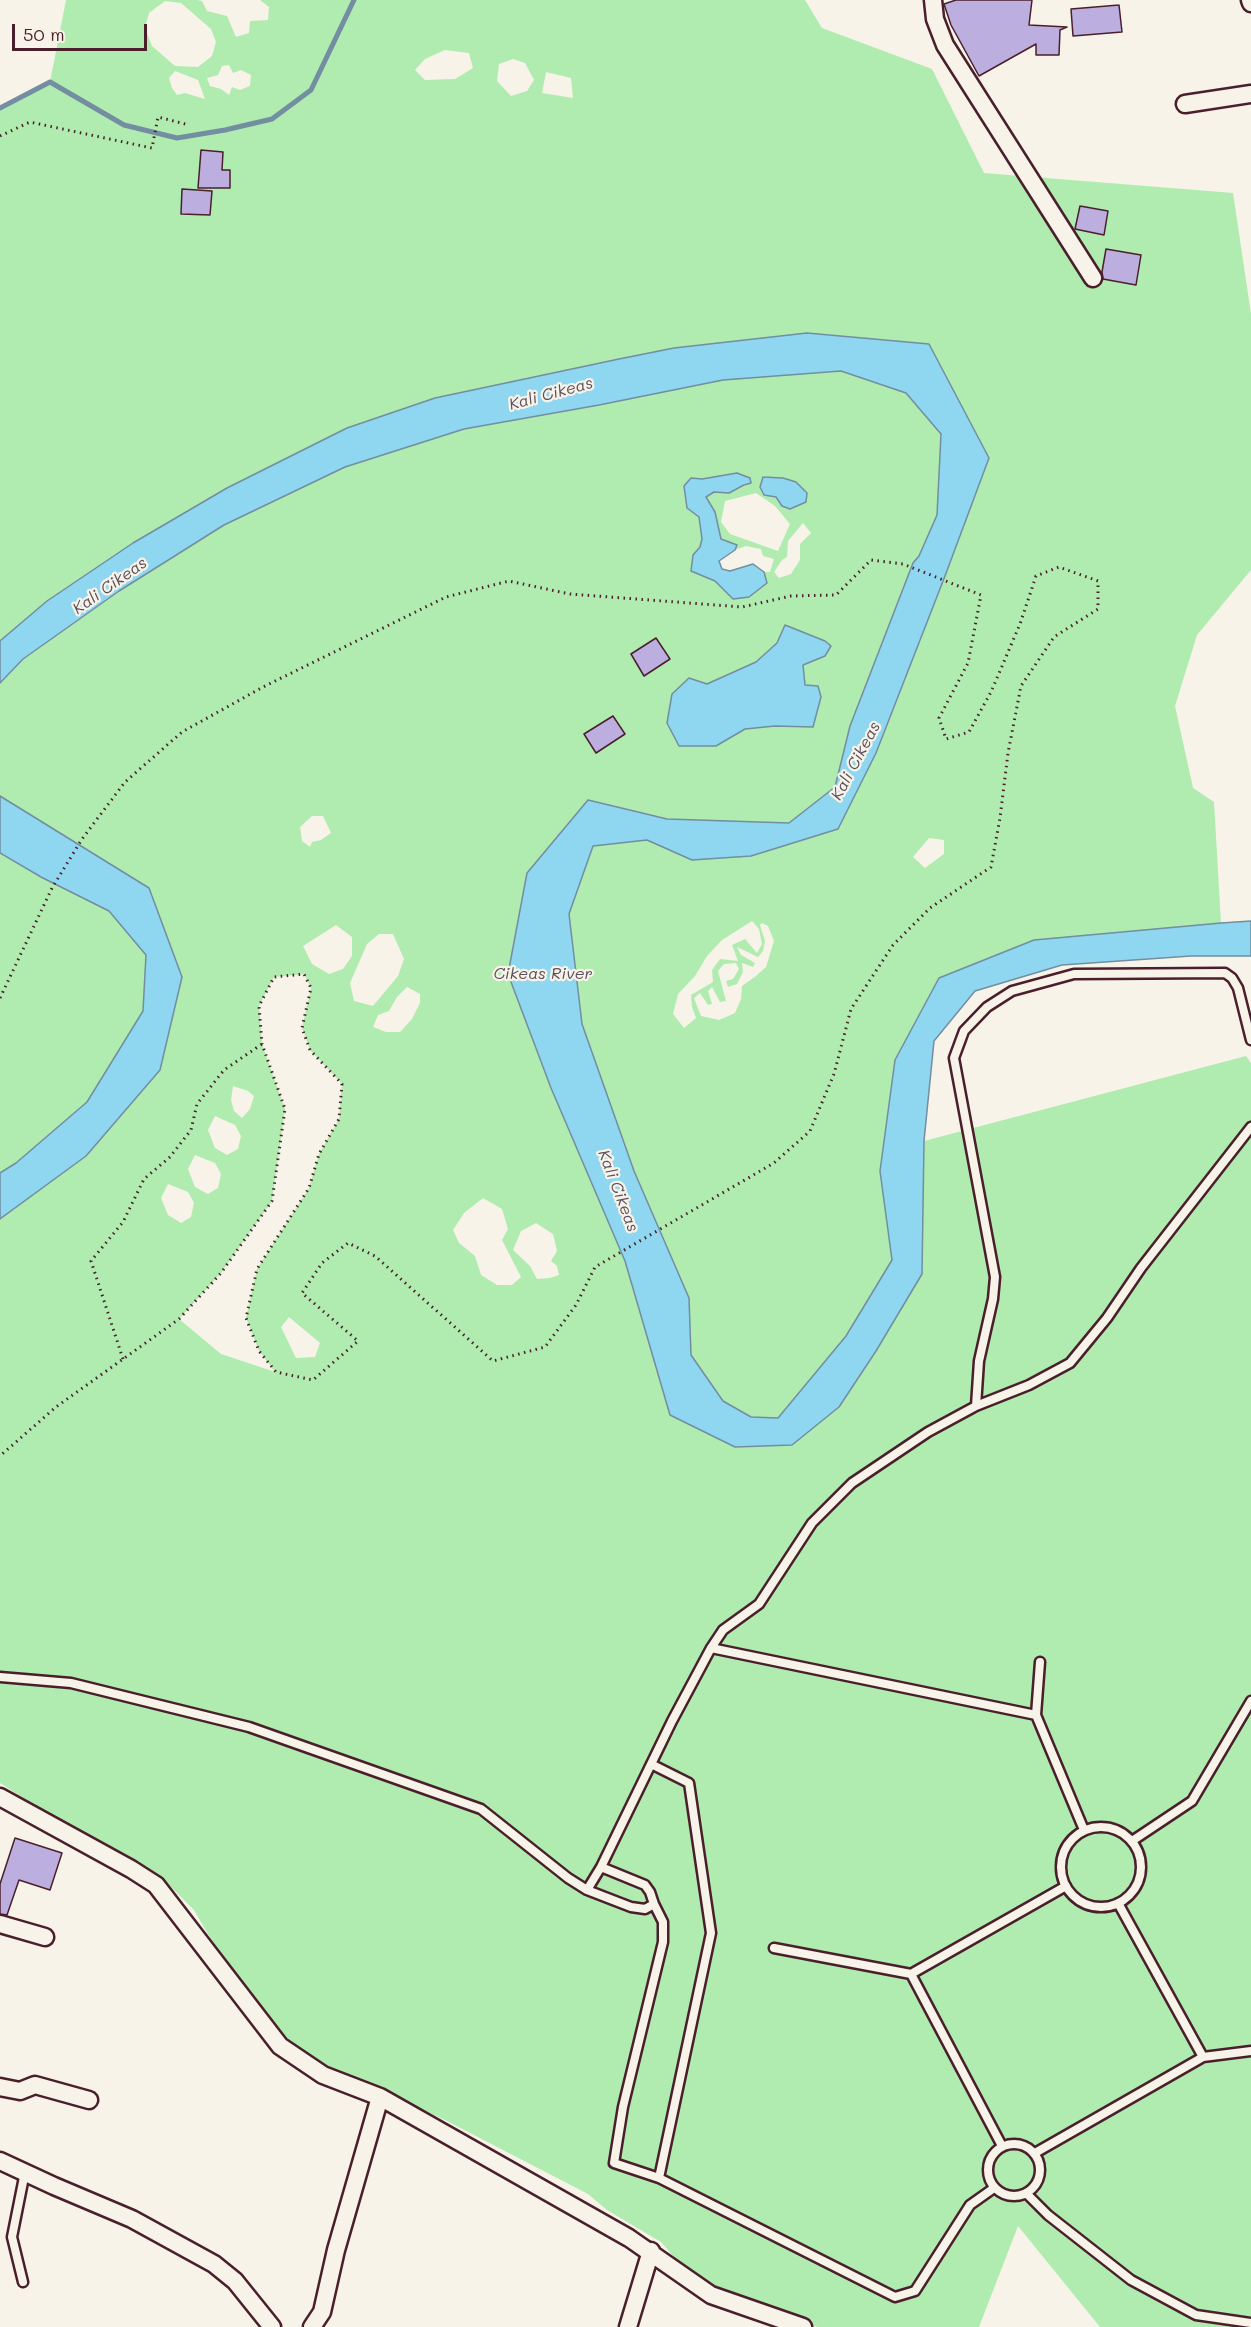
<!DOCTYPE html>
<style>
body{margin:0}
#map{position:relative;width:1251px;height:2327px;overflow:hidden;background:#f7f3e8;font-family:Mali,sans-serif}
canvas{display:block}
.scale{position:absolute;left:12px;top:24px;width:135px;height:27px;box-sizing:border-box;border:3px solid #4a1f2b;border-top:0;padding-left:8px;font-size:18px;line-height:21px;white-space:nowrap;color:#4a1f2b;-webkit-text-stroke:4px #f7f3e8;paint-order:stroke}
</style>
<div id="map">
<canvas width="1251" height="2327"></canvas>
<div class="scale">50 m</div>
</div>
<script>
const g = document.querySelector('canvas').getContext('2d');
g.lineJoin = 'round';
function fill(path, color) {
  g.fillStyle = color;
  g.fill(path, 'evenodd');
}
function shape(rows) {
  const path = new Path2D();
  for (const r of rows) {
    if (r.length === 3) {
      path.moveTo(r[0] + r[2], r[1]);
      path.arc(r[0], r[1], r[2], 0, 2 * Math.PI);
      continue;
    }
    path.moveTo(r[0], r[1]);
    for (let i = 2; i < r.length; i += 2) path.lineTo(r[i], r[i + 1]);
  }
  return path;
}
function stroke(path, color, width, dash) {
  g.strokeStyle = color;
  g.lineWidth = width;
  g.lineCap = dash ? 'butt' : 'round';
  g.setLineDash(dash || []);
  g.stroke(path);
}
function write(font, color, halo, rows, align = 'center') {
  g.font = font + ' Mali,sans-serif';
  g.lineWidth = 4.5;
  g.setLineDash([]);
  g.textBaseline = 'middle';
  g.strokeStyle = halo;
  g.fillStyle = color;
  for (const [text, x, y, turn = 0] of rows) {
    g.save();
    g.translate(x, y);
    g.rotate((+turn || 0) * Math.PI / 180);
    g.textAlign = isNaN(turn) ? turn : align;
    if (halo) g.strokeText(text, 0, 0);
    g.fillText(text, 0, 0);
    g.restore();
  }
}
const green = shape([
 [66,0,197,0,202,1,207,11,227,16,236,37,249,33,250,21,268,20,269,7,260,0,805,0,822,28,932,69,984,173,1233,193,1251,314,1251,570,1197,635,1175,706,1193,788,1214,802,1221,923,1035,940,939,978,895,1060,880,1171,892,1260,846,1336,778,1418,751,1417,723,1401,691,1355,689,1298,634,1171,582,1024,569,914,592,846,647,840,692,860,838,828,876,753,945,576,989,458,929,344,807,333,674,348,435,398,347,428,227,488,133,543,47,601,0,641,0,108,50,82],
 [165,1,181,3,211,29,216,42,212,56,198,67,175,66,152,46,145,28,149,13],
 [445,50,469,53,473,68,455,79,425,80,415,70,425,59],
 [513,59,525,63,534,80,527,91,511,96,497,81,499,64],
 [229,65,233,73,241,70,251,75,250,86,240,90,232,87,229,95,221,89,210,86,207,78,218,75,222,66],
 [175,71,198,80,205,99,185,93,177,95,172,88,169,78],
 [546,72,571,78,573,98,542,93],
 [929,838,944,840,944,854,925,868,913,857],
 [752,921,759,929,762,944,757,953,745,939,732,945,738,961,720,959,712,970,713,982,691,995,692,1007,696,1018,684,1028,673,1014,678,994,695,976,707,956,722,940],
 [762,923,768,926,774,941,766,967,756,976,742,986,741,999,735,1013,719,1020,701,1016,694,998,700,993,708,1005,712,1004,708,991,712,987,720,1002,726,1001,718,971,724,964,736,963,739,969,733,979,726,981,728,987,737,984,743,972,742,963,753,967,755,963,741,955,737,947,758,957,763,951,765,941,760,925],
 [841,371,906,393,941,434,937,516,919,556,913,563,850,726,835,787,789,823,667,819,588,800,508,974,551,1088,625,1261,670,1415,792,1445,921,1274,924,1141,1246,1056,1251,1063,1251,2327,1100,2327,1018,2226,979,2327,817,2327,693,2279,661,2242,607,2210,588,2194,445,2120,317,2062,282,2034,219,1953,194,1910,162,1878,49,1814,0,1783,0,1219,86,1156,159,1070,149,888,0,796,0,683,23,659,119,591,224,525,345,467,464,429,599,405,723,380],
 [737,473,751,483,729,493,714,492,706,497,715,512,721,539,737,545,735,550,746,546,761,549,763,556,774,559,770,572,764,572,767,583,733,599,715,581,692,571,693,555,700,547,702,539,699,517,702,479],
 [756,493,775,506,790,524,778,551,730,534,721,522,725,501],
 [803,523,811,533,800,544,800,560,791,574,779,578,774,572,782,560,787,557,788,541],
 [785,626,825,641,831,646,825,656,803,665,805,685,775,726,745,729,716,746,689,678,707,684,756,662,777,643],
 [656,638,669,659,644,676,631,654],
 [613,716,625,734,596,753,584,734],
 [312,816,323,816,331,833,321,840,312,842,310,847,302,841,300,827],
 [336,925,352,937,352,956,343,969,329,974,312,964,303,946],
 [379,934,393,934,404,959,398,976,373,1006,354,1001,350,983,367,944],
 [304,974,311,988,302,1028,310,1050,342,1084,339,1119,319,1154,309,1188,257,1269,246,1318,259,1351,275,1372,221,1354,179,1319,221,1273,272,1201,285,1109,262,1044,259,1006,274,977],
 [407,987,420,994,420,1003,412,1019,400,1032,386,1032,373,1027,378,1015,389,1011,397,997],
 [233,1086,248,1091,254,1096,250,1109,242,1118,234,1111,231,1100],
 [215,1116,235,1125,241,1136,238,1149,227,1155,215,1148,208,1130],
 [195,1155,215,1163,221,1174,218,1188,208,1194,195,1187,188,1169],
 [168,1184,188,1192,194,1203,191,1217,181,1223,168,1215,161,1198],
 [483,1198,502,1209,508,1229,502,1240,521,1277,512,1285,497,1285,481,1275,475,1256,459,1243,453,1230,464,1213],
 [536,1223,553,1234,557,1251,551,1261,557,1266,559,1275,550,1278,537,1279,530,1266,513,1250,521,1231],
 [289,1317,320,1343,315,1357,296,1358,281,1327],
 [0,853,41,877,109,911,146,955,144,1011,87,1102,16,1163,0,1173]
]);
const water = shape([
 [807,333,929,344,989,458,945,576,876,753,838,829,751,856,692,860,647,840,593,846,569,914,582,1024,634,1171,689,1298,691,1355,723,1401,751,1417,778,1418,846,1336,892,1260,880,1171,895,1060,939,978,1034,940,1221,923,1251,921,1251,956,1191,956,1062,965,975,991,934,1041,924,1141,922,1274,876,1351,839,1407,792,1445,735,1447,670,1415,625,1261,551,1088,508,974,527,873,588,800,667,819,789,823,835,787,850,726,913,563,919,556,937,515,941,434,906,393,841,371,723,380,599,405,464,429,345,467,224,525,119,591,23,659,0,683,0,641,47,601,133,543,227,488,347,428,435,398,619,359,674,348,807,333],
 [737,473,750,478,751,483,744,485,729,493,714,492,706,497,715,512,721,539,737,545,735,550,719,561,722,569,730,571,753,564,764,572,767,583,749,597,733,599,715,581,691,571,693,555,700,547,702,539,699,517,687,508,684,486,691,478,702,479,737,473],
 [763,477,783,478,796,482,807,493,806,502,790,509,782,506,776,497,764,495,760,487,763,477],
 [785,625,825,641,831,646,825,656,803,665,805,685,818,686,821,697,813,727,775,726,745,729,716,746,679,746,667,723,672,694,689,678,707,684,756,662,777,643,785,625],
 [0,796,149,888,182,977,160,1070,86,1156,0,1219,0,1173,16,1163,87,1102,143,1011,146,955,109,911,41,877,0,853,0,796]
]);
const stream = shape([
 [0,108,50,82,124,125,177,138,225,130,272,119,311,90,354,0]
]);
const building = shape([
 [956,0,1032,0,1029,25,1067,27,1060,30,1059,55,1036,55,1036,44,979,76,951,25,944,4,956,0],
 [1119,5,1122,32,1073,36,1071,9,1119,5],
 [201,150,223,152,222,170,230,170,230,188,198,188,201,150],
 [182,189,212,191,210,215,181,214,182,189],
 [1080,206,1108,211,1104,235,1075,229,1080,206],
 [1106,249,1141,255,1136,285,1103,279,1102,272,1106,249],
 [656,638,670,659,644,676,631,654,656,638],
 [613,716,625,734,596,753,584,734,613,716],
 [15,1838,62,1853,50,1890,19,1880,7,1915,0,1914,0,1884,15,1838]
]);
const path = shape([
 [0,136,30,122,152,148,158,117,189,125],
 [0,998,52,888,82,839,125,782,182,732,263,687,446,597,509,581,570,594,742,607,791,596,836,595,871,560,903,564,981,595,968,663,939,718,946,739,969,732,991,692,1020,624,1036,576,1059,567,1098,581,1098,609,1054,637,1021,686,1008,753,1000,818,991,867,930,908,893,945,851,1009,834,1074,810,1131,774,1163,595,1267,576,1305,545,1347,493,1361,375,1256,348,1243,322,1263,302,1293,358,1341,313,1380,276,1372,259,1351,246,1318,257,1269,309,1188,319,1154,339,1119,342,1084,310,1050,302,1028,311,988,304,974,274,977,259,1006,262,1044,285,1109,272,1201,221,1273,179,1319,56,1407,0,1456],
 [123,1359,91,1261,123,1222,144,1179,170,1157,191,1130,197,1104,224,1070,262,1044]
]);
const service = shape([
 [976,1406,979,1361,993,1299,995,1277,954,1058,964,1031,987,1007,1012,991,1074,974,1225,973,1232,978,1238,988,1251,1040],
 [711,1648,1036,1715],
 [1040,1662,1036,1715,1084,1830],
 [0,1677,71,1683,249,1727,481,1809,568,1878,587,1890,601,1867,672,1721,711,1648,723,1630,759,1604,812,1523,852,1483,928,1432,976,1406,1029,1385,1070,1363,1107,1318,1141,1268,1251,1127],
 [651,1764,689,1783,711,1933,659,2178],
 [1101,1867,40],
 [1132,1841,1192,1801,1251,1701],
 [601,1867,645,1885,650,1892,654,1904,663,1922,663,1942,623,2107,614,2163,659,2178,895,2297,915,2291,970,2205,994,2188],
 [587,1890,631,1907,645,1909,654,1904],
 [1118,1903,1203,2057,1251,2051],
 [774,1948,911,1974,1066,1886],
 [911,1974,1002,2146],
 [1014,2170,26],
 [1035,2153,1203,2057],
 [1027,2194,1048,2215,1131,2280,1196,2315,1251,2323],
 [23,2282,12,2237,25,2172]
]);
const minor = shape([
 [933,0,935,19,945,45,1093,278],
 [1250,0,1251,3],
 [1185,104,1251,94],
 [0,1797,131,1869,156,1885,280,2046,323,2075,380,2097,629,2238,711,2295,803,2327],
 [0,1924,45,1937],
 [0,2087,20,2091,35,2085,89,2100],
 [0,2161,54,2186,132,2219,214,2264,235,2281,272,2327],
 [312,2327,322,2312,336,2250,380,2097],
 [628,2327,651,2251]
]);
const waterNames = [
 ["Kali Cikeas",551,394,-15],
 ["Kali Cikeas",110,586,-35],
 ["Kali Cikeas",856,761,-62],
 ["Cikeas River",543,974],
 ["Kali Cikeas",618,1191,69]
];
fill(green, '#b0ebb0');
fill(water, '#8fd7f0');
stroke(water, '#738da1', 1.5);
stroke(stream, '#738da1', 5);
fill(building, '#bcafe0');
stroke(building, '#4a1f2b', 1.5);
stroke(service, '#4a1f2b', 13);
stroke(minor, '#4a1f2b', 21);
stroke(path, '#4a1f2b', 3, [1.5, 4.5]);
stroke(service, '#f7f3e8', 8);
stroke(minor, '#f7f3e8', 16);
write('italic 16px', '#5b4d5c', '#f7f3e8', waterNames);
</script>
